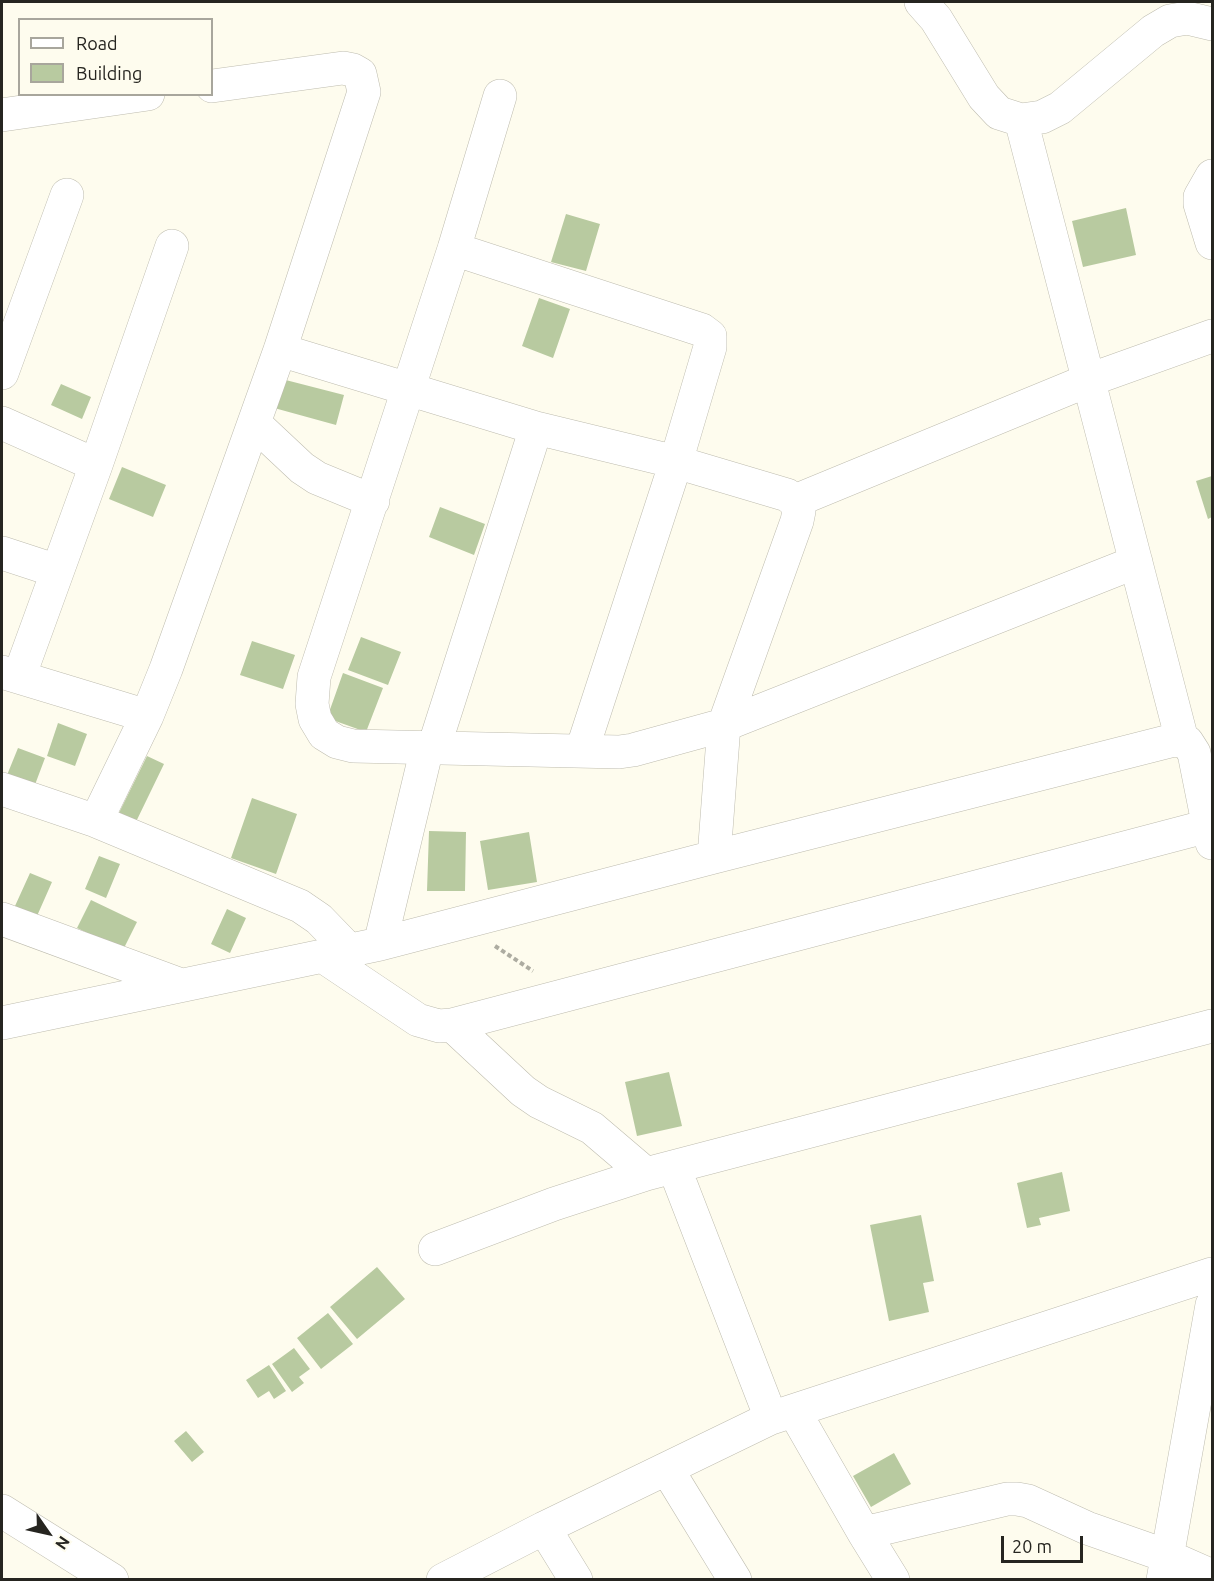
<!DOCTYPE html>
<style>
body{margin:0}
#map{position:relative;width:1214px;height:1581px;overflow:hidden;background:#fefcee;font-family:Ubuntu,sans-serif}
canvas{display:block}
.frame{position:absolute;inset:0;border:3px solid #262520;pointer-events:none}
.legend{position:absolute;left:18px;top:18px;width:195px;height:78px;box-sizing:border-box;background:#fefcee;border:2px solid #a8a69c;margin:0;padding:8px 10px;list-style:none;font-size:18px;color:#262520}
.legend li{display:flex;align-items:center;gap:12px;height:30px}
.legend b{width:30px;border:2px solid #a8a69c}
.north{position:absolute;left:18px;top:1503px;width:60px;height:60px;-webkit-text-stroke:4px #fefcee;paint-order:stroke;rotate:124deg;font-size:16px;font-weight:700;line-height:24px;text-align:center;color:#262520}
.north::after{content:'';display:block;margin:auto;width:21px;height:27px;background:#262520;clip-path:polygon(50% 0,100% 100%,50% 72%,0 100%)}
.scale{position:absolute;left:1001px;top:1536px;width:82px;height:27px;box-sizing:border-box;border:3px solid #262520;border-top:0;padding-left:8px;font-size:18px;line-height:21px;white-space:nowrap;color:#262520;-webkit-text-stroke:4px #fefcee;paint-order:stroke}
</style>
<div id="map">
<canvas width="1214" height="1581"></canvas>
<div class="frame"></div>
<ul class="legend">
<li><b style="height:8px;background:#fff"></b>Road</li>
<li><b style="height:16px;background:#b8caa0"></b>Building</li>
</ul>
<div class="north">N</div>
<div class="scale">20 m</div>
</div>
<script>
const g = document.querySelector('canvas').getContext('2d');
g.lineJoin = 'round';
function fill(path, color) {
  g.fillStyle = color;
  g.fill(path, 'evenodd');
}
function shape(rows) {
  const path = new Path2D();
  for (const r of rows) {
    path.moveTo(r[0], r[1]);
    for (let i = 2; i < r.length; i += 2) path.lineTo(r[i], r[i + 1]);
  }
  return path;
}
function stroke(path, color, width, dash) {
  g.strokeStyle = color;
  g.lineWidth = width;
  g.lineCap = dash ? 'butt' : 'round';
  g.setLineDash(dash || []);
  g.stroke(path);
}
const building = shape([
 [1126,208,1136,255,1083,267,1072,221],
 [566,214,600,224,586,271,551,262],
 [539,298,570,309,553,358,522,346],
 [274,377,344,395,336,425,267,406],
 [61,384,91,397,82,419,51,405],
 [122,467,166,485,153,517,109,499],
 [1212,476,1212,517,1208,519,1196,481],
 [440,507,485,524,474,555,429,537],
 [361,637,401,652,388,685,348,670],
 [252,641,295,655,283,689,240,675],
 [343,673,383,688,366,732,327,718],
 [58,723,87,734,75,766,47,756],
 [18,748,45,758,33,790,5,780],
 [147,756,164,764,133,828,116,819],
 [252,798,297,814,276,874,231,858],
 [429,831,466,832,465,891,427,891],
 [529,832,537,882,488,890,480,841],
 [99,856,120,864,106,898,85,889],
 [30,873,52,882,37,916,15,906],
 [91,900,137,922,123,950,77,928],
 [227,909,246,918,230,953,211,944],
 [669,1072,682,1126,637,1136,625,1082],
 [1062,1172,1070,1211,1039,1218,1041,1225,1027,1228,1017,1183],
 [921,1215,934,1281,923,1283,929,1312,889,1321,870,1225],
 [377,1267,405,1299,357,1339,330,1307],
 [328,1313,353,1344,321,1369,297,1338],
 [294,1348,310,1369,299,1377,304,1383,292,1392,272,1364],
 [269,1365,286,1391,274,1399,269,1391,258,1398,246,1380],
 [186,1431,204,1452,192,1462,174,1441],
 [894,1453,911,1484,871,1507,853,1476]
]);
const path = shape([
 [495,946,533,971]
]);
const minor = shape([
 [921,2,936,19,984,97,999,113,1021,120,1042,117,1060,108,1153,31,1170,21,1187,18,1212,24],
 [500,96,454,249,314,677,312,704,315,719,324,734,337,742,353,746,619,752,633,750,724,725,1136,562],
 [2,115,148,94],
 [1021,120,1182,740],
 [1212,176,1200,197,1200,204,1212,243],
 [454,249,702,330,710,336,710,347,676,462,582,750],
 [280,350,536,428,676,462,787,495,795,501,799,511,797,521,724,725,714,857],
 [2,373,67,195],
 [2,423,96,465],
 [254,423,302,468,317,478,373,501],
 [795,501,1089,380,1212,336],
 [2,553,57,571],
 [2,672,147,716],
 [19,677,96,465,172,246],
 [434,747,536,428],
 [2,789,96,821,300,906,319,919,350,951],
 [96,821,147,716,166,669,280,350,364,92,360,74,353,70,343,68,212,86],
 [2,919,181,985],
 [380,944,427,748],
 [324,957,418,1020,439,1026,452,1025,1208,826],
 [2,1023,380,944,714,857,1174,740,1187,742,1194,753,1212,843],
 [452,1025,523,1091,539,1102,592,1128,646,1174],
 [674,1167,771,1418],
 [435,1249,554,1204,646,1174,1212,1026],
 [794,1411,864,1533,893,1580],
 [667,1469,735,1580],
 [2,1511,112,1580],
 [544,1528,576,1580],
 [864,1533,1007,1499,1017,1499,1028,1501,1087,1528,1167,1556,1212,1576],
 [443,1580,544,1528,771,1418,1212,1274],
 [1163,1580,1212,1305]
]);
fill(building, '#b8caa0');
stroke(minor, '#bebcaf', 34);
stroke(path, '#adaca1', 4, [4.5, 3]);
stroke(minor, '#fff', 33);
</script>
